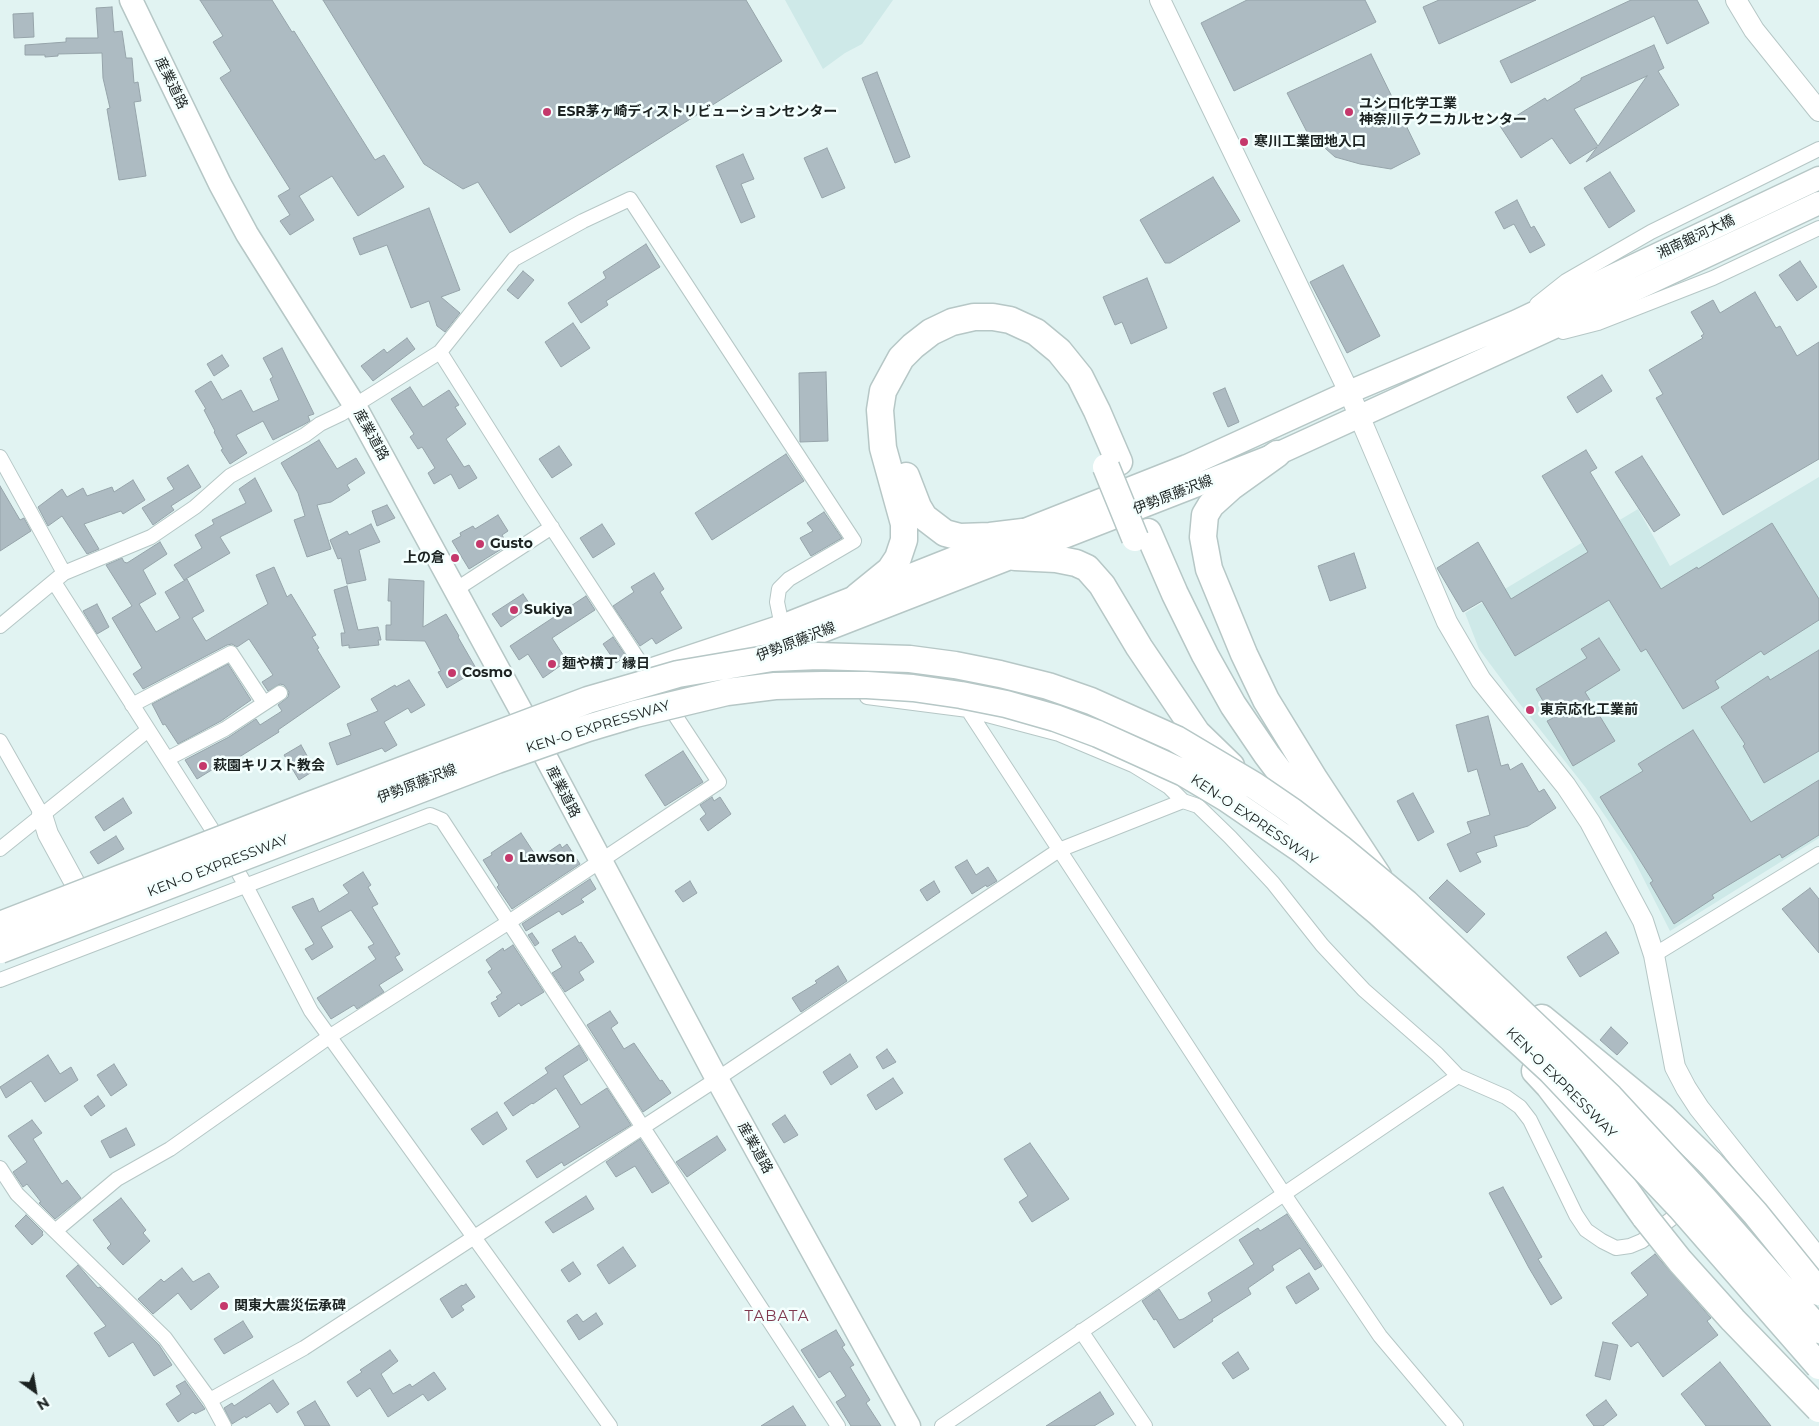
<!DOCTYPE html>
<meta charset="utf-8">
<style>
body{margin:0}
#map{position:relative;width:1819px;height:1426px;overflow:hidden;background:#e1f3f2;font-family:Montserrat,sans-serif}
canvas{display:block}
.north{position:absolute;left:10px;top:1366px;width:50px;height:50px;-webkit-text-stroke:4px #f4fffe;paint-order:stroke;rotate:148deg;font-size:14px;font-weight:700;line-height:20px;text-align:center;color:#1b2221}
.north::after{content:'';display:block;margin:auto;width:18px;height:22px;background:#1b2221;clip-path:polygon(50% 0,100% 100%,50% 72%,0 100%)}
</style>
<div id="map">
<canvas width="1819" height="1426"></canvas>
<div class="north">N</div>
</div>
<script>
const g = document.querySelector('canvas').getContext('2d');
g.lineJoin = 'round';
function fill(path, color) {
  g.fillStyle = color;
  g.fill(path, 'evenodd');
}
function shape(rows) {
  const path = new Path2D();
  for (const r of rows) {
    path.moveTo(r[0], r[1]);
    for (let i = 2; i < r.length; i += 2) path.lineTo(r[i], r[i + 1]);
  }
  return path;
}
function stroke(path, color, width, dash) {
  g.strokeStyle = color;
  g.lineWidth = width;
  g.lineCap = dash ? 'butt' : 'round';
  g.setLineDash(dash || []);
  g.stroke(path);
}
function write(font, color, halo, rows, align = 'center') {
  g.font = font + ' Montserrat,"Noto Sans JP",sans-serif';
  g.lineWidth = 5;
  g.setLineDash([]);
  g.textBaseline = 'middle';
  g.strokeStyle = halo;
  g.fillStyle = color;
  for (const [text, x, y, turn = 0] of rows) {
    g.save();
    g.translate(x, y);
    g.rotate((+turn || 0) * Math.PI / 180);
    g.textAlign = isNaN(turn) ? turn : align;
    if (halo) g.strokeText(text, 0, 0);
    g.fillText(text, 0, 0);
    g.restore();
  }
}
const built = shape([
 [785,0,893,0,862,44,845,53,823,69],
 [1819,477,1819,838,1670,931,1631,854,1586,788,1516,699,1479,649,1465,613,1638,509,1670,566]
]);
const building = shape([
 [200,0,272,0,292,32,294,31,375,160,384,155,404,187,358,216,332,176,299,196,314,220,290,235,280,221,290,215,278,196,290,189,220,78,231,71,213,42,223,36,200,0],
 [323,0,746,0,782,61,510,233,478,182,463,189,424,164,323,0],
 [1247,0,1365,0,1376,22,1234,91,1201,23,1247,0],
 [1439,0,1536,0,1439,44,1423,7,1439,0],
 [1631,0,1697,0,1709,23,1667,44,1654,16,1511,83,1500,61,1631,0],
 [112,7,114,32,122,31,126,58,132,58,134,83,138,82,141,101,134,102,146,176,119,180,107,109,110,108,103,78,102,53,58,54,58,56,45,57,45,55,25,55,25,45,66,42,66,38,98,38,96,8,112,7],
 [33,13,34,37,14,38,13,14,33,13],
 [1654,45,1664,68,1658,71,1679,105,1586,162,1597,147,1570,164,1552,138,1521,158,1500,126,1545,98,1547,101,1581,80,1581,78,1654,45],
 [1647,76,1598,146,1574,109,1647,76],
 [1371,54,1420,154,1391,169,1360,164,1335,157,1307,132,1287,93,1371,54],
 [877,72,910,157,895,163,862,78,877,72],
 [827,148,845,188,822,198,804,158,827,148],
 [743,154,754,179,741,184,755,217,741,223,716,166,743,154],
 [1610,172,1635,211,1609,228,1584,188,1610,172],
 [1213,177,1240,221,1170,263,1165,263,1140,220,1213,177],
 [1517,200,1531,228,1534,226,1545,245,1530,253,1514,224,1504,229,1495,212,1517,200],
 [429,208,460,290,441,297,460,313,445,332,437,326,429,301,411,308,387,245,360,255,353,238,429,208],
 [646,244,660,267,606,301,608,305,581,323,568,303,606,278,603,272,646,244],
 [1800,261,1817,287,1797,301,1779,275,1800,261],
 [1343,265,1380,336,1347,353,1310,282,1343,265],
 [523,271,534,280,518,299,507,290,523,271],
 [1147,278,1167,328,1131,344,1122,322,1115,325,1103,297,1147,278],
 [1755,292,1776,328,1780,326,1797,356,1819,342,1819,459,1723,515,1656,398,1663,394,1649,370,1703,338,1701,336,1704,334,1691,312,1713,300,1720,313,1755,292],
 [573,323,590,348,561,367,545,342,573,323],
 [407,338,415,349,373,381,361,366,384,349,387,353,407,338],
 [282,348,314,414,308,416,310,421,303,425,273,440,263,421,236,435,247,453,230,464,221,450,223,449,214,432,215,431,204,410,206,409,195,391,211,381,222,400,241,390,253,412,279,400,270,379,273,377,263,358,282,348],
 [222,355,229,366,214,376,207,364,222,355],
 [826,372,828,441,800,442,799,373,826,372],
 [1602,375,1612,391,1577,413,1567,397,1602,375],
 [410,387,423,407,449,390,459,405,455,407,466,424,446,439,464,467,469,465,477,478,459,489,451,474,434,484,428,473,435,468,422,447,418,449,410,437,414,434,391,399,410,387],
 [1225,388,1239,422,1228,427,1213,393,1225,388],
 [319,440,337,469,356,458,365,473,347,485,350,490,331,502,317,505,331,549,307,557,294,520,305,516,298,493,281,463,319,440],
 [559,446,572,465,552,478,539,459,559,446],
 [1586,450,1597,468,1590,472,1661,589,1697,567,1698,569,1772,523,1819,599,1819,620,1764,655,1761,651,1715,681,1719,688,1683,709,1646,649,1641,652,1609,600,1515,656,1482,601,1463,612,1437,568,1478,542,1511,599,1588,552,1542,476,1586,450],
 [786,454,804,481,712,540,695,513,786,454],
 [1642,456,1680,515,1654,532,1615,472,1642,456],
 [188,465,201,487,171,506,174,510,153,525,142,508,174,489,167,478,188,465],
 [255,478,272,511,220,537,230,553,184,580,174,565,202,548,195,535,214,524,212,520,246,503,239,489,255,478],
 [133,480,145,500,123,514,121,511,84,524,99,549,87,554,62,516,48,526,38,507,62,489,67,497,83,488,87,496,112,487,114,492,133,480],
 [0,486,20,520,24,518,31,531,0,551,0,486],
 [387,505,395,518,377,526,372,511,387,505],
 [824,512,842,538,811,556,800,538,813,531,807,523,824,512],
 [498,515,508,531,502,535,508,545,469,569,452,541,461,536,460,533,473,526,475,529,498,515],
 [371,524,380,542,359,550,366,580,347,584,341,558,338,559,330,540,347,531,349,535,371,524],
 [602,524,615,544,593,558,580,538,602,524],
 [160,542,167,554,143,570,156,594,139,604,156,632,180,618,165,592,187,579,204,611,192,618,206,641,268,604,256,575,274,567,287,597,291,594,316,635,312,637,319,648,317,649,340,687,278,730,279,732,225,766,223,763,197,779,185,760,229,737,256,719,260,725,282,711,278,705,288,697,289,692,284,685,280,684,268,691,262,682,273,675,249,639,237,647,232,644,227,645,143,689,133,674,142,668,112,618,132,606,106,565,122,558,124,562,127,563,160,542],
 [1354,553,1366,588,1330,601,1318,566,1354,553],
 [654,573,664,589,660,592,682,628,656,644,652,638,640,646,613,606,634,592,631,587,654,573],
 [389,579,424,581,423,627,446,614,459,636,458,637,477,670,447,688,438,672,441,671,425,641,386,640,386,625,391,625,391,601,388,601,389,579],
 [347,586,358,630,378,627,381,640,378,640,379,645,349,648,349,645,342,646,341,633,345,633,334,590,347,586],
 [523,594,531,606,501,627,492,614,523,594],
 [586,596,595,610,552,638,567,661,543,678,528,654,519,660,510,646,586,596],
 [97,604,109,627,97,634,83,611,97,604],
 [613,637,626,656,616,663,603,644,613,637],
 [1599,638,1620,670,1585,692,1615,741,1573,766,1547,721,1553,718,1536,689,1587,658,1581,649,1599,638],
 [1819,650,1819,751,1764,783,1743,746,1745,744,1721,707,1768,676,1770,680,1819,650],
 [228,664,251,700,221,721,178,744,165,724,163,725,152,704,228,664],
 [409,680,425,705,411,713,408,708,384,722,397,745,385,752,382,748,337,765,329,743,351,735,347,724,378,711,371,699,395,685,396,687,409,680],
 [1488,716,1501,766,1508,764,1510,770,1522,763,1539,792,1544,789,1556,808,1528,826,1494,836,1497,846,1476,853,1481,862,1460,872,1447,844,1471,833,1467,822,1490,815,1477,769,1468,772,1456,725,1488,716],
 [1693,730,1751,822,1819,780,1819,835,1782,858,1780,854,1712,895,1714,898,1674,924,1650,883,1653,881,1600,797,1643,771,1638,764,1693,730],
 [301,745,315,770,299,780,284,755,301,745],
 [683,751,703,782,665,806,645,775,683,751],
 [1413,793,1434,832,1418,841,1397,801,1413,793],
 [712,797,714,801,720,797,731,814,708,831,700,819,706,814,700,805,712,797],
 [123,798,132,813,104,831,95,817,123,798],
 [521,833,538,859,560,844,562,848,567,844,580,864,512,909,497,887,499,885,483,860,492,855,491,853,521,833],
 [116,836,124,849,98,864,90,852,116,836],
 [967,860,976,875,988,867,997,881,987,887,986,885,972,894,955,867,967,860],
 [363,872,371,885,368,887,378,904,372,907,400,954,395,957,403,970,379,985,384,992,357,1009,354,1005,331,1019,317,998,376,959,368,947,374,944,351,910,321,927,333,947,312,960,305,949,314,944,292,907,313,898,319,912,349,893,343,885,363,872],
 [590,879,596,889,581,899,584,902,562,915,559,911,526,931,522,924,590,879],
 [1447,880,1485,914,1467,933,1429,898,1447,880],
 [690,881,697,893,683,902,675,891,690,881],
 [934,881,940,892,927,901,920,890,934,881],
 [1810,888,1819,899,1819,953,1782,909,1810,888],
 [1606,932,1619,953,1580,977,1567,957,1606,932],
 [532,933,539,943,535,946,528,935,532,933],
 [575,936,579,943,581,942,594,962,579,972,584,980,565,992,552,973,562,967,552,950,575,936],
 [513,945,544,992,521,1006,519,1003,499,1017,491,1003,498,999,496,997,502,993,488,972,492,969,486,960,503,948,504,951,513,945],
 [838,966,847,981,801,1012,792,998,817,983,815,981,838,966],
 [610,1011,618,1023,611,1028,624,1049,634,1043,660,1081,662,1080,671,1093,643,1112,587,1025,610,1011],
 [1611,1027,1628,1043,1617,1055,1600,1040,1611,1027],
 [579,1045,588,1060,563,1076,581,1105,607,1088,631,1125,564,1166,562,1162,537,1178,526,1161,580,1127,556,1088,533,1104,532,1103,513,1116,504,1103,548,1073,545,1068,579,1045],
 [887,1049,896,1062,883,1069,876,1057,887,1049],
 [850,1054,858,1067,831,1085,823,1072,850,1054],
 [48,1055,60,1074,71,1067,78,1080,45,1102,31,1081,6,1098,0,1087,48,1055],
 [114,1064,127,1085,111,1096,97,1075,114,1064],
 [893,1078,903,1093,876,1110,867,1095,893,1078],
 [98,1096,105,1106,91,1116,84,1106,98,1096],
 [497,1112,507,1129,483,1145,471,1129,497,1112],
 [785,1115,798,1135,784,1143,772,1124,785,1115],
 [32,1120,42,1133,33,1139,62,1184,67,1180,81,1198,55,1219,39,1203,41,1202,27,1184,23,1187,13,1172,27,1162,8,1136,32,1120],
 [126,1128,135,1145,110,1158,101,1141,126,1128],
 [717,1136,726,1150,687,1177,676,1162,717,1136],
 [640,1139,669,1183,652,1193,635,1166,616,1177,606,1162,640,1139],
 [1030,1143,1069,1199,1032,1222,1019,1202,1028,1196,1004,1159,1030,1143],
 [1503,1187,1542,1257,1538,1259,1562,1298,1551,1305,1529,1268,1489,1193,1503,1187],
 [586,1196,594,1209,553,1233,545,1222,586,1196],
 [121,1198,146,1230,143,1233,150,1241,123,1265,107,1248,111,1244,93,1220,121,1198],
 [1287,1214,1322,1266,1315,1270,1300,1248,1272,1266,1274,1270,1248,1288,1251,1294,1212,1319,1213,1321,1174,1348,1156,1319,1154,1320,1142,1301,1159,1289,1179,1320,1183,1319,1212,1301,1208,1293,1254,1264,1239,1240,1258,1228,1260,1231,1287,1214],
 [26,1215,43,1232,42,1233,43,1235,32,1245,15,1226,26,1215],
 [623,1247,636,1266,609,1284,597,1265,623,1247],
 [1655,1254,1711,1318,1707,1321,1718,1335,1663,1377,1638,1342,1631,1347,1612,1323,1648,1295,1631,1273,1655,1254],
 [573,1262,581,1274,569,1282,561,1270,573,1262],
 [78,1265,98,1288,100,1287,159,1345,172,1365,154,1376,133,1342,109,1357,94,1333,106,1326,66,1276,78,1265],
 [182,1268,193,1282,209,1273,219,1287,191,1310,178,1293,153,1314,138,1299,161,1279,164,1282,182,1268],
 [1309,1273,1319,1289,1296,1304,1286,1287,1309,1273],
 [466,1284,475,1297,461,1306,464,1310,452,1318,440,1299,462,1285,463,1286,466,1284],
 [596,1313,603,1324,579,1340,567,1321,577,1314,583,1322,596,1313],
 [243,1321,253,1337,224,1354,214,1339,243,1321],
 [836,1330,845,1345,842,1347,854,1365,850,1367,870,1400,866,1403,881,1426,851,1426,836,1402,846,1396,830,1371,819,1378,801,1350,836,1330],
 [1603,1342,1618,1345,1610,1380,1595,1376,1603,1342],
 [390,1350,398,1361,381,1374,393,1394,410,1384,412,1387,434,1372,446,1389,428,1401,423,1394,388,1417,370,1388,357,1397,347,1382,362,1372,360,1370,390,1350],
 [1238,1352,1249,1369,1233,1379,1222,1363,1238,1352],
 [1720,1362,1771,1426,1706,1426,1681,1394,1720,1362],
 [273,1380,289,1404,277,1413,270,1403,246,1418,245,1416,232,1424,224,1408,232,1403,234,1406,273,1380],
 [185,1381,205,1409,195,1414,193,1412,178,1422,166,1404,181,1394,176,1386,185,1381],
 [1100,1392,1114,1414,1094,1426,1046,1426,1100,1392],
 [1606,1400,1617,1415,1603,1426,1594,1426,1586,1415,1606,1400],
 [315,1401,330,1426,305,1426,297,1412,315,1401],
 [793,1406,806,1426,761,1426,793,1406]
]);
const street = shape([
 [1537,304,1566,281,1651,232,1819,149],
 [1563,332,1598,323,1713,278,1819,228],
 [440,352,531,496,651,679],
 [0,457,64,573],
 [54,582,229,856,246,886,311,1011,610,1426],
 [455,590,552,527],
 [0,626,64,573,151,537,195,507,230,476,305,435,320,424,341,414,440,352,514,259,583,221,630,199,854,541,789,579,779,589,777,602,782,626],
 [867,697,968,710,1059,734,1133,765,1169,787,1183,801,1198,806,1230,837,1273,883,1322,945,1364,990,1437,1054,1458,1076,1506,1097,1520,1107,1530,1120,1576,1215,1586,1230,1602,1241,1616,1248,1630,1246,1642,1241,1728,1176],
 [132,705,231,653,264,703],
 [968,710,1284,1194,1380,1336,1456,1426],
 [0,741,42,815],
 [167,759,225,729,280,693],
 [0,849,148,730],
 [1654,955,1819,854],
 [0,980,430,815,442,820,838,1426],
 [0,1168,17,1194,165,1338,210,1400,224,1426],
 [55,1231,117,1179,170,1149,329,1037,509,922,719,782,667,703],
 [1081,1331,1145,1426],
 [210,1400,304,1348,717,1079,1059,850,1183,801],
 [942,1426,1458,1076]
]);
const secondary = shape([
 [1160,0,1349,392,1447,622,1481,680,1566,786,1590,822,1643,921,1654,955,1675,1067,1686,1088,1699,1108,1819,1259],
 [1736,0,1754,30,1819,111],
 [42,815,48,834,78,889]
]);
const primary = shape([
 [131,0,220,184,247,234,355,406,525,718,717,1079,909,1426],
 [761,655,1277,454,1581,315,1819,203],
 [650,670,782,626,1187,466,1349,392,1515,322,1819,178],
 [635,704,710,675]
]);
const highway = shape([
 [1277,454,1231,487,1211,505,1205,515,1203,537,1209,569,1244,654,1266,700,1315,780,1378,876],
 [906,476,918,507,924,517,945,533,960,537,990,536,1023,532],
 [1148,532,1175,594,1205,655,1233,705,1267,755,1323,829],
 [1015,557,1056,559,1076,563,1087,568,1102,585,1139,647,1197,733,1231,766],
 [858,596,890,570,898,558,904,540,904,524,883,448,880,410,883,391,901,358,913,346,931,332,952,322,974,317,993,317,1010,320,1036,332,1059,351,1080,377,1097,411,1119,462],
 [1542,1018,1663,1117,1711,1164],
 [1535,1071,1549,1086,1591,1141,1645,1217]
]);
const highwayBridge = shape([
 [1106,467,1135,538],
 [0,925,307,806,588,700,678,674,772,658,818,656,910,659,955,665,1000,674,1048,686,1091,701,1176,739,1255,786,1293,812,1340,848,1406,903,1610,1097,1705,1200,1819,1330],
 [0,950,497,760,588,728,635,714,727,692,775,686,822,685,867,685,913,688,961,695,1006,704,1055,718,1098,734,1184,773,1226,798,1302,850,1342,882,1378,912,1551,1071,1680,1207,1819,1366],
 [1711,1164,1755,1213,1819,1292],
 [1645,1217,1680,1261,1733,1320,1819,1409]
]);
const markers = [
 [547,112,5,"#c5386b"],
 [1349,112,5,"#c5386b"],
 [1244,142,5,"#c5386b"],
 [480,544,5,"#c5386b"],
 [455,558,5,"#c5386b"],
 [514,610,5,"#c5386b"],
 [552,664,5,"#c5386b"],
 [452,673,5,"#c5386b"],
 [1530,710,5,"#c5386b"],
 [203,766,5,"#c5386b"],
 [509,858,5,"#c5386b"],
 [224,1306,5,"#c5386b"]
];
const streetNames = [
 ["産業道路",171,83,64],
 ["湘南銀河大橋",1696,237,-25],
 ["産業道路",371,435,61],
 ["伊勢原藤沢線",1173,495,-21],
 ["伊勢原藤沢線",796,642,-21],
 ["KEN-O EXPRESSWAY",598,727,-17],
 ["伊勢原藤沢線",417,784,-21],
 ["産業道路",563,792,63],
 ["KEN-O EXPRESSWAY",1254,820,34],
 ["KEN-O EXPRESSWAY",218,866,-21],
 ["KEN-O EXPRESSWAY",1561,1083,45],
 ["産業道路",755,1148,61]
];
const poiNames = [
 ["ユシロ化学工業",1359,104],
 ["神奈川テクニカルセンター",1359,120],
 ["ESR茅ヶ崎ディストリビューションセンター",557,112],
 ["寒川工業団地入口",1254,142],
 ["Gusto",490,544],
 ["上の倉",445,558,"right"],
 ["Sukiya",524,610],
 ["麺や横丁 縁日",562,664],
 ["Cosmo",462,673],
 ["東京応化工業前",1540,710],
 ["萩園キリスト教会",213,766],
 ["Lawson",519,858],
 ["関東大震災伝承碑",234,1306]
];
const neighbourhoodNames = [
 ["TABATA",777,1317]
];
fill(built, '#cee9e8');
fill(building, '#adbbc2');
stroke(building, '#96a4aa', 1);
stroke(street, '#b6c7c6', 16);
stroke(secondary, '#b6c7c6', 22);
stroke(primary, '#b6c7c6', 25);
stroke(highway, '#b6c7c6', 29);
stroke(street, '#fff', 14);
stroke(secondary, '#fff', 20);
stroke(primary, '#fff', 22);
stroke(highway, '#fff', 26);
stroke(highwayBridge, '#b6c7c6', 29, []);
stroke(highwayBridge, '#fff', 26);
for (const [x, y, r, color] of markers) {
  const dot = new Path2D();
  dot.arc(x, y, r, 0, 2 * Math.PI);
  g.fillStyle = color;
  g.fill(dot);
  stroke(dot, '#f4fffe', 2);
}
write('14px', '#1b2221', '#f4fffe', streetNames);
write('bold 14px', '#1b2221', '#f4fffe', poiNames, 'left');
g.letterSpacing = '1px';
write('15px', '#7f384e', '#f4fffe', neighbourhoodNames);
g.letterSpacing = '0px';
</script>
